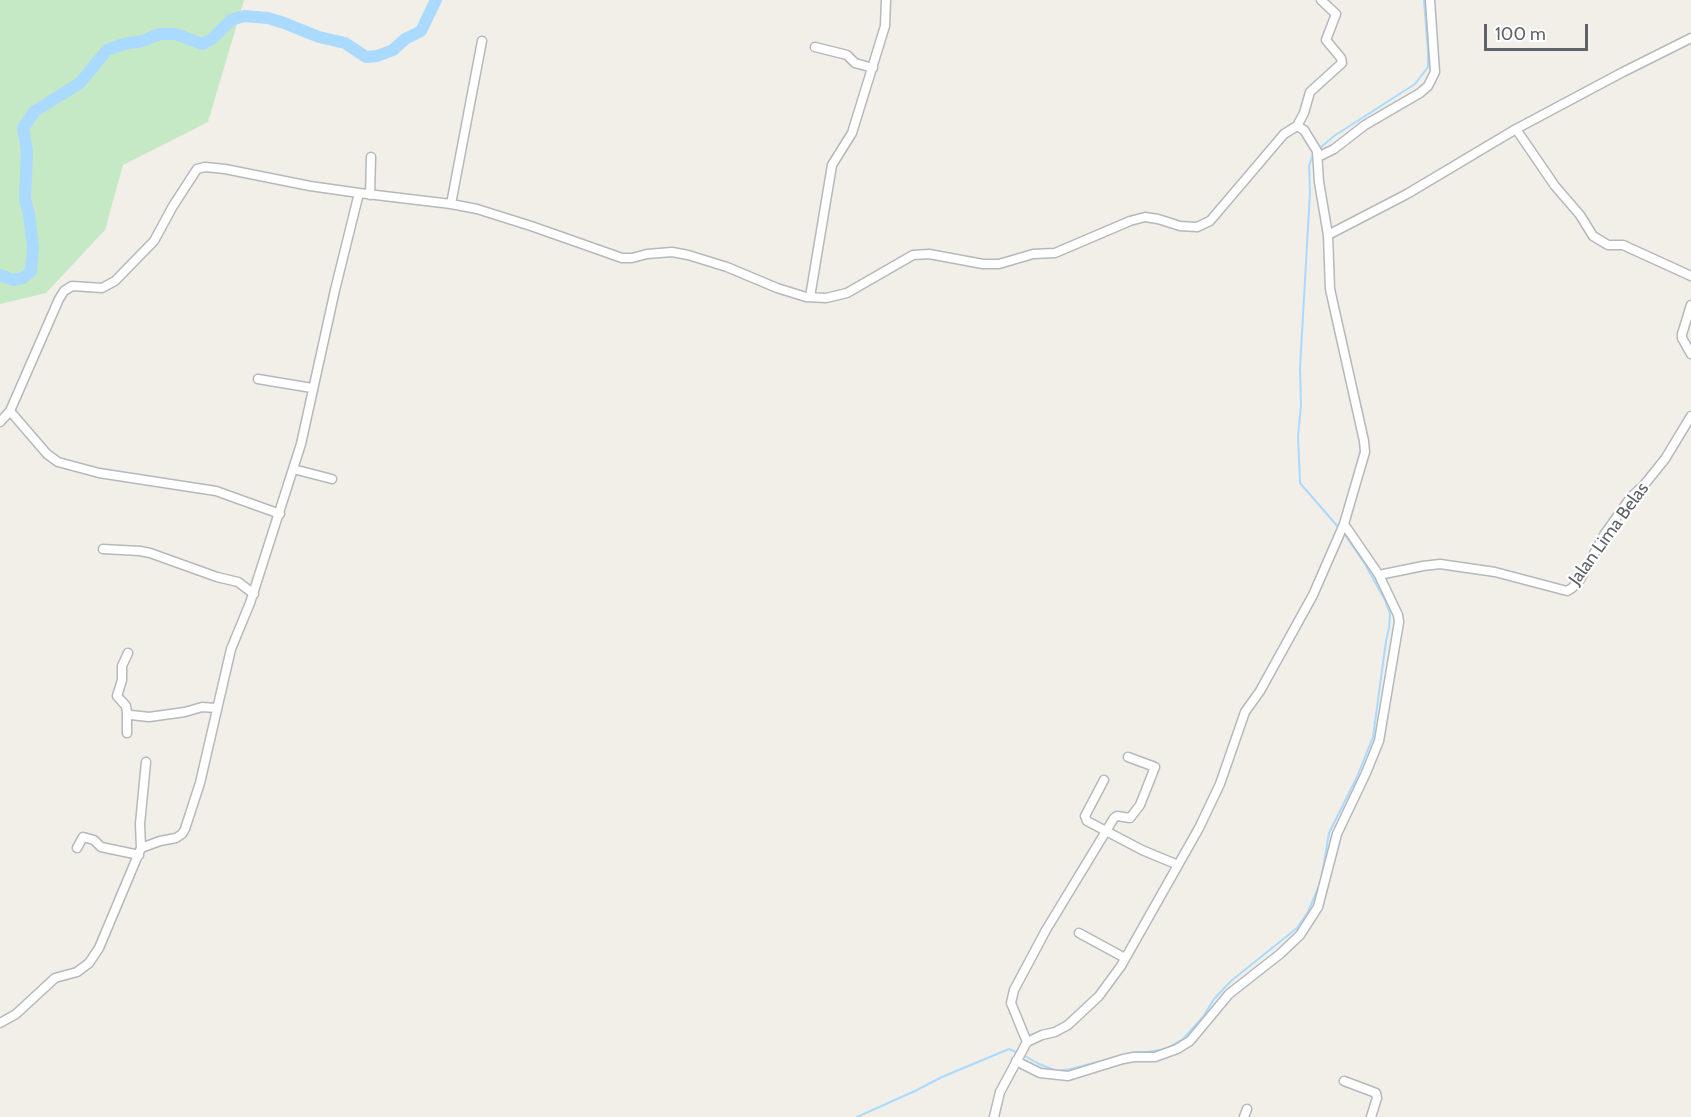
<!DOCTYPE html>
<style>
body{margin:0}
#map{position:relative;width:1691px;height:1117px;overflow:hidden;background:#f1efe8;font-family:Cabin,sans-serif}
canvas{display:block}
.scale{position:absolute;left:1484px;top:24px;width:104px;height:27px;box-sizing:border-box;border:3px solid #5f6368;border-top:0;padding-left:8px;font-size:18px;line-height:21px;white-space:nowrap;color:#5f6368;-webkit-text-stroke:4px #fff;paint-order:stroke}
</style>
<div id="map">
<canvas width="1691" height="1117"></canvas>
<div class="scale">100 m</div>
</div>
<script>
const g = document.querySelector('canvas').getContext('2d');
g.lineJoin = 'round';
function fill(path, color) {
  g.fillStyle = color;
  g.fill(path, 'evenodd');
}
function shape(rows) {
  const path = new Path2D();
  for (const r of rows) {
    path.moveTo(r[0], r[1]);
    for (let i = 2; i < r.length; i += 2) path.lineTo(r[i], r[i + 1]);
  }
  return path;
}
function stroke(path, color, width, dash) {
  g.strokeStyle = color;
  g.lineWidth = width;
  g.lineCap = dash ? 'butt' : 'round';
  g.setLineDash(dash || []);
  g.stroke(path);
}
function write(font, color, halo, rows, align = 'center') {
  g.font = font + ' Cabin,sans-serif';
  g.lineWidth = 4.5;
  g.setLineDash([]);
  g.textBaseline = 'middle';
  g.strokeStyle = halo;
  g.fillStyle = color;
  for (const [text, x, y, turn = 0] of rows) {
    g.save();
    g.translate(x, y);
    g.rotate((+turn || 0) * Math.PI / 180);
    g.textAlign = isNaN(turn) ? turn : align;
    if (halo) g.strokeText(text, 0, 0);
    g.fillText(text, 0, 0);
    g.restore();
  }
}
const green = shape([
 [0,0,244,0,208,122,123,165,105,230,46,293,0,304]
]);
const stream = shape([
 [1320,148,1334,136,1415,84,1428,67,1428,52,1424,0],
 [1313,154,1309,166,1310,192,1300,368,1301,405,1298,436,1300,483,1339,528],
 [1023,1055,1039,1064,1057,1071,1071,1069,1136,1052,1147,1052,1166,1049,1183,1039,1203,1017,1214,999,1231,981,1297,928,1308,912,1321,881,1329,833,1357,777,1373,737,1386,641,1389,628,1390,614,1385,600,1365,564,1343,532],
 [857,1117,915,1091,942,1077,1009,1049,1018,1053]
]);
const river = shape([
 [0,275,13,280,23,278,31,271,33,247,29,214,25,199,27,151,23,128,35,111,80,83,107,50,124,44,143,41,159,34,176,34,202,44,212,39,231,20,244,16,268,18,284,23,319,37,345,43,366,57,377,56,393,50,405,39,421,31,436,0]
]);
const minor = shape([
 [815,47,847,55,855,63,873,68],
 [1297,126,1304,113,1310,92,1342,63,1341,58,1326,40,1336,14,1321,0],
 [1516,129,1555,186,1580,215,1593,236,1608,245,1623,245,1691,276],
 [1318,157,1334,149,1365,125,1420,93,1428,86,1435,72,1430,0],
 [370,195,371,157],
 [451,204,482,41],
 [1328,235,1407,194,1516,129,1623,72,1691,38],
 [810,297,832,165,852,133,885,26,886,0],
 [1691,305,1682,334,1682,338,1691,354],
 [258,379,312,388],
 [10,411,47,454,58,462,99,473,216,491,280,514],
 [0,422,10,411,59,299,64,291,72,286,102,288,115,281,154,241,173,206,197,169,205,167,225,169,310,186,359,193],
 [293,469,332,479],
 [1344,524,1379,575,1423,566,1440,564,1495,572,1567,591,1572,588,1581,578,1604,535,1631,497,1644,485,1665,459,1691,416],
 [103,549,140,551,150,553,217,577,238,582,254,594],
 [128,653,122,666,122,680,117,696,126,706,127,713,131,715,149,717,185,712,202,707,216,708],
 [127,733,127,713],
 [1104,780,1085,816,1087,821,1142,850,1178,865],
 [77,848,83,837,94,840,101,847,139,855],
 [141,848,140,824,146,762],
 [1079,933,1125,958],
 [0,1023,16,1014,55,978,77,972,89,963,99,948,141,848,160,841,176,838,182,834,185,829,200,783,231,649,250,603,301,444,335,290,359,193,451,204,477,209,531,226,622,258,632,258,647,254,672,252,688,255,727,267,777,288,806,297,826,298,847,293,913,255,929,254,983,264,999,264,1033,254,1055,253,1130,221,1145,217,1158,219,1180,226,1197,227,1210,221,1284,134,1297,126,1304,130,1317,151,1319,182,1328,235,1330,289,1364,441,1365,452,1344,524,1313,595,1260,691,1245,712,1220,784,1199,828,1121,966,1099,996,1068,1025,1055,1032,1042,1035,1027,1042,1000,1092,994,1117],
 [1027,1042,1011,1003,1014,990,1046,930,1114,818,1117,816,1130,818,1140,805,1155,767,1128,757],
 [1016,1061,1040,1073,1068,1076,1123,1059,1134,1057,1155,1057,1177,1049,1190,1041,1229,994,1280,954,1300,935,1318,907,1337,834,1366,773,1379,741,1399,622,1398,615,1379,575],
 [1344,1081,1376,1093,1377,1098,1371,1117],
 [1244,1117,1247,1109]
]);
const streetNames = [
 ["Jalan Lima Belas",1609,534,-54]
];
fill(green, '#c5e8c5');
stroke(stream, '#aadaff', 2);
stroke(river, '#aadaff', 12);
stroke(minor, '#b5b8bc', 11);
stroke(minor, '#fff', 8);
write('18px', '#5f6368', '#fff', streetNames);
</script>
